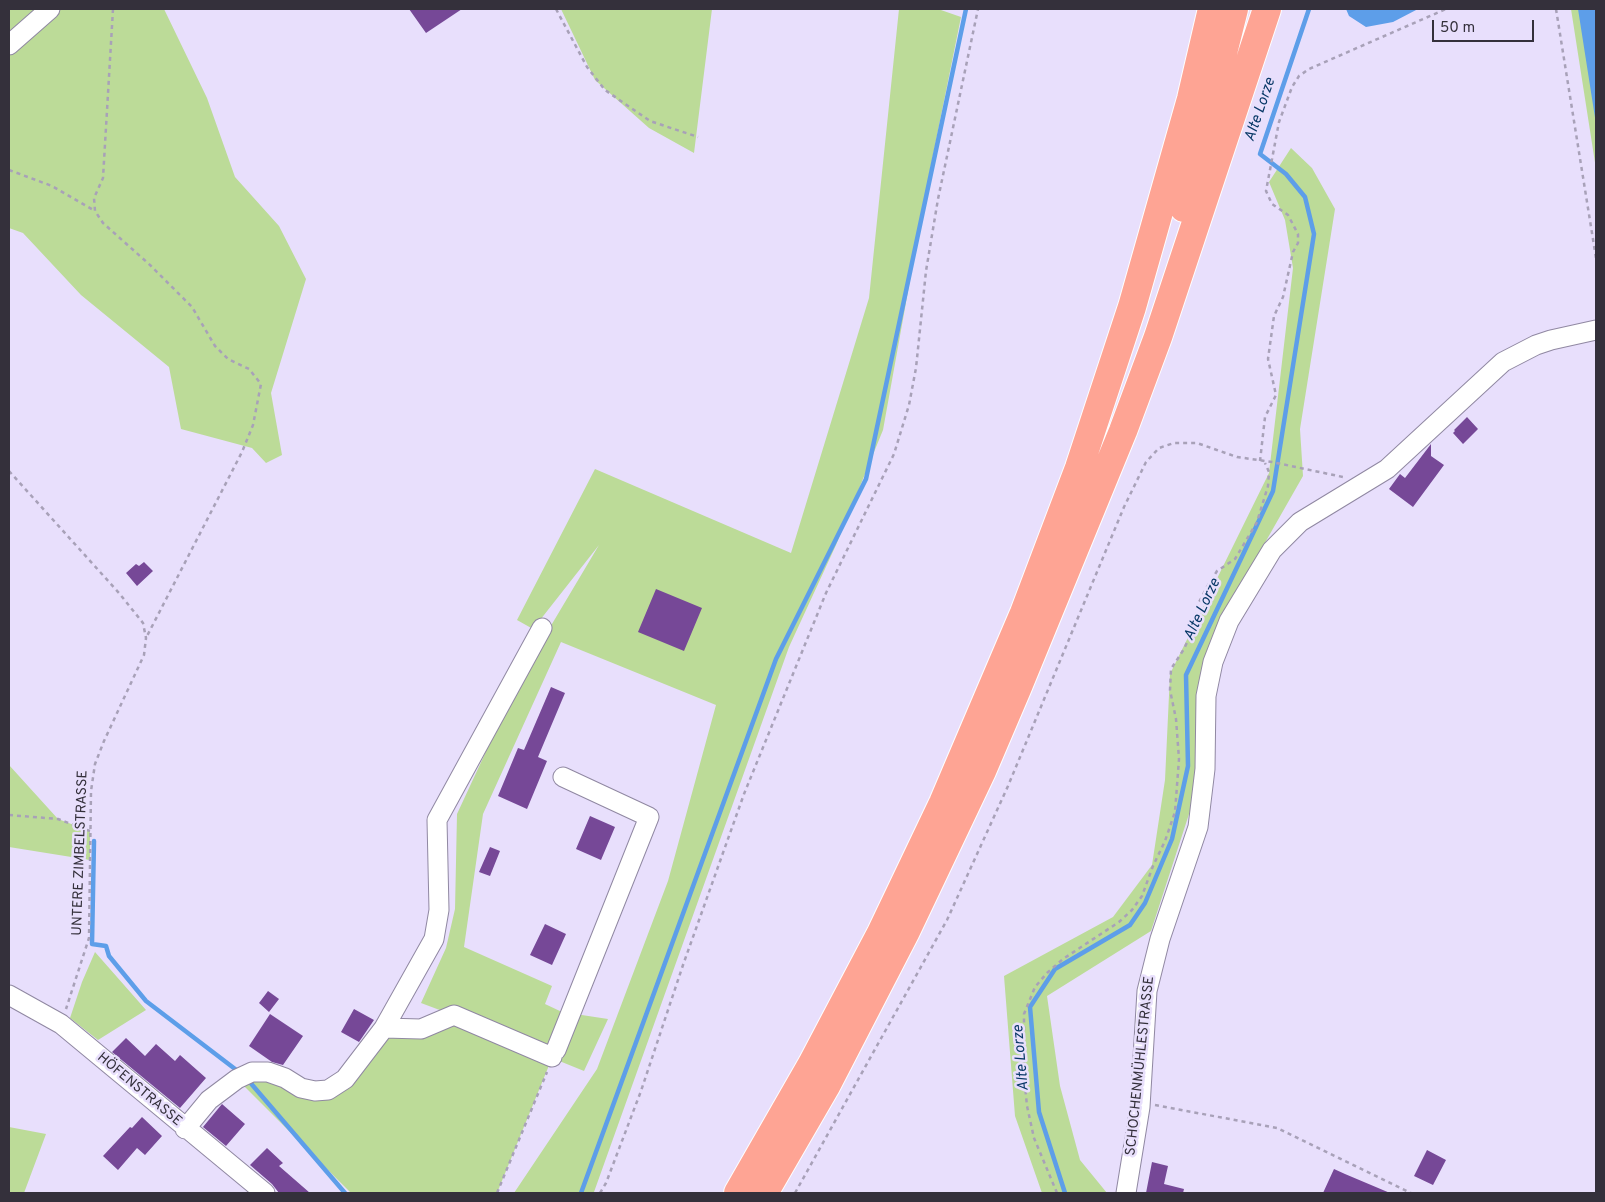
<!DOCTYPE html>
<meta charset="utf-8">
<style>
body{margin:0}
#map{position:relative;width:1605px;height:1202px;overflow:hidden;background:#e8dffc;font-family:Overpass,sans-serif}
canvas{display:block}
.frame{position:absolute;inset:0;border:10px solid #34303b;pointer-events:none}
.scale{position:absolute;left:1432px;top:20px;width:102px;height:22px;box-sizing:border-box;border:2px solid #34303b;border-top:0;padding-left:6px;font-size:15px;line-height:18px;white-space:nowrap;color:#34303b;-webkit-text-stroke:4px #e8dffc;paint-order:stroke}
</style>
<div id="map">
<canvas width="1605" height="1202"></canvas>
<div class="frame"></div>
<div class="scale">50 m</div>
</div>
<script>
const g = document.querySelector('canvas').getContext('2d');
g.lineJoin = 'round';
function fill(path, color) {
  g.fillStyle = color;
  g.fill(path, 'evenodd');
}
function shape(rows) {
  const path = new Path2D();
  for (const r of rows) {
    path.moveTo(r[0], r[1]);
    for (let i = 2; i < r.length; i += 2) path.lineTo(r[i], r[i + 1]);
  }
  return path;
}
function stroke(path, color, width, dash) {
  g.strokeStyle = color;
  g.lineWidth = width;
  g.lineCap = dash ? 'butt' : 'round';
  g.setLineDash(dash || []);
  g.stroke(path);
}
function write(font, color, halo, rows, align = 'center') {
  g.font = font + ' Overpass,sans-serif';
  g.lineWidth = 5;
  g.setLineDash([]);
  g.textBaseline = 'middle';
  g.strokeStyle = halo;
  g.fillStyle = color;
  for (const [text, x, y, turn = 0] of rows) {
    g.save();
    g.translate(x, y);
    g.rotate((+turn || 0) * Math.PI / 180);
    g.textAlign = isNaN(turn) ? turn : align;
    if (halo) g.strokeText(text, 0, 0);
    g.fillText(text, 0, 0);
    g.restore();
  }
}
const green = shape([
 [9,9,164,9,207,98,235,177,279,226,306,279,271,393,282,455,266,463,252,448,181,429,169,367,81,295,23,233,9,228],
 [561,9,712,9,694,153,649,128,595,80],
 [899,9,938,9,961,17,929,175,883,430,836,545,789,647,594,1192,514,1193,597,1069,668,881,716,705,561,642,483,814,464,947,552,986,545,1004,562,1012,608,1019,584,1071,552,1058,497,1193,351,1193,237,1079,252,1072,328,1090,384,1028,453,1015,421,1003,446,948,455,909,457,814,521,676,599,545,533,629,517,620,595,469,791,553,869,298],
 [1571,9,1596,9,1596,169],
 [1291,148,1312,168,1335,209,1300,429,1303,476,1213,634,1202,774,1151,931,1047,996,1060,1086,1080,1160,1107,1193,1042,1193,1015,1116,1004,976,1113,917,1152,865,1165,780,1170,674,1269,473,1293,268,1285,220,1269,182],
 [9,765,58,819,90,831,90,860,9,847],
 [95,952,146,1010,98,1040,70,1018,82,982],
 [9,1127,46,1134,24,1193,9,1193]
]);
const water = shape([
 [1346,9,1418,9,1393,22,1366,27,1349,16],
 [1578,9,1596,9,1596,124]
]);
const stream = shape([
 [94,841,92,944,106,946,109,956,146,1001,239,1072],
 [248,1080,345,1193],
 [581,1193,776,659,866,479,966,9],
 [1065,1193,1039,1112,1030,1007,1055,969,1130,925,1145,903,1172,839,1188,766,1186,675,1273,491,1314,234,1305,197,1286,174,1260,154,1309,9]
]);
const building = shape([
 [409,9,462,9,426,33],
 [1467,417,1478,429,1463,444,1453,433,1455,431,1454,430],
 [1431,444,1431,456,1444,465,1413,507,1389,489,1400,474,1405,478],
 [144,562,153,571,137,586,126,573,136,564,139,566],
 [656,589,702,608,684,651,638,632],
 [551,687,565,693,538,757,547,761,527,809,498,796,518,748,524,750],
 [590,816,615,827,601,860,576,849],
 [490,847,500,851,490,876,479,872],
 [545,924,566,934,552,965,530,955],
 [268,991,279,999,269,1012,259,1003],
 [354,1009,374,1020,359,1042,341,1032],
 [270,1014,303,1036,283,1065,272,1062,249,1046],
 [126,1038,145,1056,156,1044,175,1061,180,1055,206,1078,180,1108,112,1052],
 [222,1104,245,1124,226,1146,203,1127],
 [142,1117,162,1136,145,1155,137,1148,118,1170,103,1156,130,1127,132,1128],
 [267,1148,283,1163,279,1166,310,1193,279,1193,272,1184,250,1165],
 [1427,1150,1446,1160,1433,1185,1414,1176],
 [1152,1162,1168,1166,1164,1184,1184,1189,1183,1193,1146,1193],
 [1334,1169,1345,1174,1390,1193,1323,1193]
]);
const path = shape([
 [113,9,103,178,94,198,95,211,103,223,150,265,192,307,215,346,228,359,249,369,261,384,253,425,242,452,146,638],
 [556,9,587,67,605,90,650,121,698,137],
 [1556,9,1596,258],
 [9,170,52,186,95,211],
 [1260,461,1265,417,1276,395,1268,359,1274,316,1283,297,1293,252,1298,243,1298,234,1288,215,1272,204,1266,191,1279,122,1292,87,1299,76,1309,69,1446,9],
 [9,471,119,593,143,623,146,638,144,655,104,741,95,764,91,791,89,938,66,1009],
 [9,815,58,819,90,831],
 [1155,1105,1277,1128,1411,1193],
 [497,1193,547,1072],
 [600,1193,606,1183,641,1091,683,965,744,794,826,593,894,454,909,405,916,368,926,271,938,199,978,9],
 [795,1193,947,920,1008,786,1124,507,1146,462,1159,448,1174,443,1197,443,1237,457,1272,462,1343,477],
 [1057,1193,1034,1138,1027,1106,1024,1075,1024,1014,1035,987,1047,973,1063,959,1119,922,1132,910,1142,896,1153,866,1165,841,1175,812,1179,759,1176,719,1170,690,1171,669,1184,649,1195,625,1197,606,1207,587,1217,571,1235,559,1257,522,1268,486,1269,472,1265,463]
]);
const minor = shape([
 [9,45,50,9],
 [9,995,61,1024,265,1193],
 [384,1028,421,1029,454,1015,552,1057],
 [556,1050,649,817,563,777],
 [185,1129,209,1100,237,1079,252,1072,268,1072,285,1078,301,1088,315,1091,328,1090,345,1079,384,1028,434,939,439,910,437,820,542,628],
 [1126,1193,1140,1107,1147,991,1160,939,1198,827,1205,769,1206,696,1213,662,1229,621,1272,550,1300,522,1387,469,1503,362,1536,345,1551,340,1596,330]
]);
const highway = shape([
 [1184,208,1234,9],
 [738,1193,812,1064,881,933,943,803,1024,613,1079,468,1132,307,1191,99,1212,9],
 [764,1193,826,1086,906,931,982,771,1017,689,1123,431,1158,337,1267,9]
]);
const streetNames = [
 ["UNTERE ZIMBELSTRASSE",81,853,-88],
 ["SCHOCHENMÜHLESTRASSE",1141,1066,-84],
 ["HÖFENSTRASSE",139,1090,40]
];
const waterNames = [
 ["Alte Lorze",1261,110,-71],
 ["Alte Lorze",1203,610,-65],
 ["Alte Lorze",1022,1058,-95]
];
fill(green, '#bcdb98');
fill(water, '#5d9ee9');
stroke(stream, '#5d9ee9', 4.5);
fill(building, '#764897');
stroke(minor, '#9088a2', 21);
stroke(highway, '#fff', 30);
stroke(path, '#a8a1b8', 2.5, [4, 4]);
stroke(minor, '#fff', 19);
stroke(highway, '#fea494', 28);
write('14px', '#34303b', '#e8dffc', streetNames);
write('italic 15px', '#083867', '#e8dffc', waterNames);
</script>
